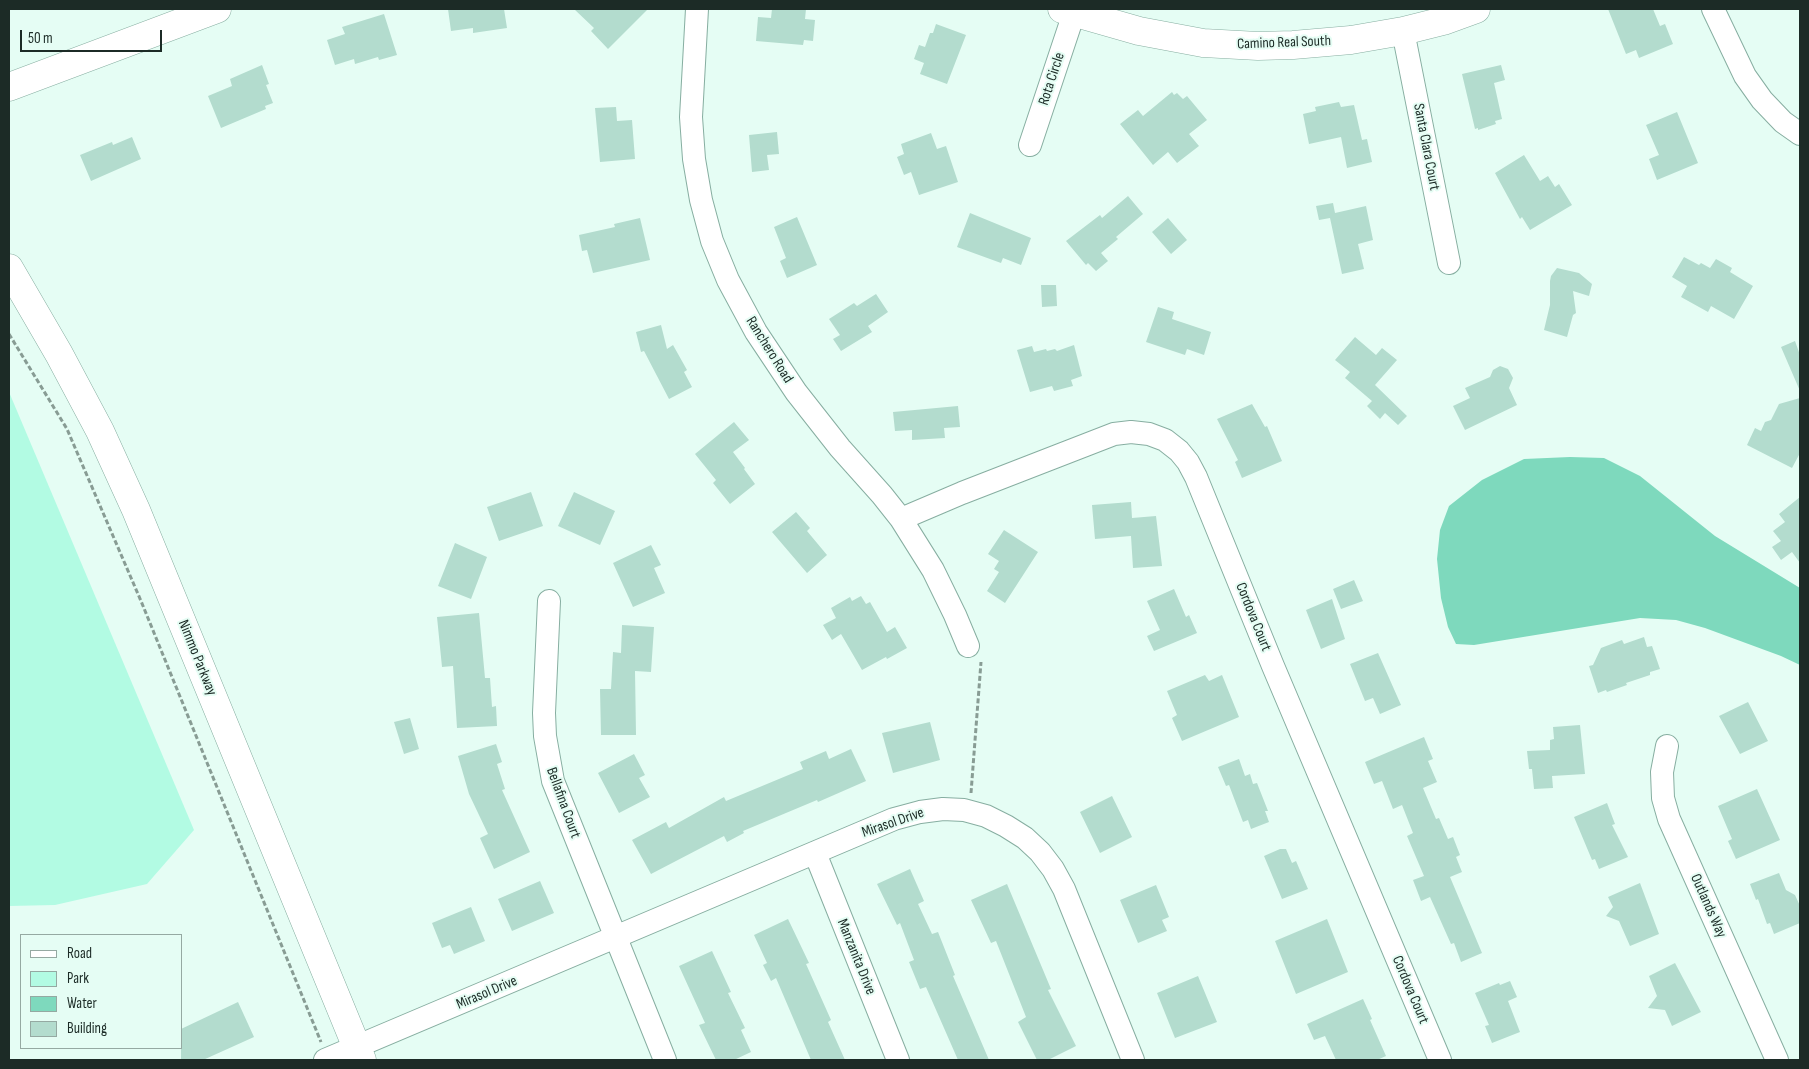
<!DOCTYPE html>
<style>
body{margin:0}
#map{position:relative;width:1809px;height:1069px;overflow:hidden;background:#e5fdf4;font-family:"Sofia Sans Condensed",sans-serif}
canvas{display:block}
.frame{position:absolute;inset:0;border:10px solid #1c2b26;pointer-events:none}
.legend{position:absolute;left:20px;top:934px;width:162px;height:115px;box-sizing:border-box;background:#e5fdf4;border:1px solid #95a9a2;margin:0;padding:6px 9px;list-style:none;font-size:15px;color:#1c2b26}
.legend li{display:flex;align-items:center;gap:10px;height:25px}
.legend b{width:25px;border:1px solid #95a9a2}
.scale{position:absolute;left:20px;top:30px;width:142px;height:22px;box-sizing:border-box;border:2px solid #1c2b26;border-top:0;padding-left:6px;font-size:15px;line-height:18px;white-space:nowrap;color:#1c2b26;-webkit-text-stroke:4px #e5fdf4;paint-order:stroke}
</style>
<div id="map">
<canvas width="1809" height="1069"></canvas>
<div class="frame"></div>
<ul class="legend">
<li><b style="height:6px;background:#fff"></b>Road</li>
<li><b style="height:14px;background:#b2fbe3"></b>Park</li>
<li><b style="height:14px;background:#7ed9bd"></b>Water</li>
<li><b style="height:14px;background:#b3dcce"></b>Building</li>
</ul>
<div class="scale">50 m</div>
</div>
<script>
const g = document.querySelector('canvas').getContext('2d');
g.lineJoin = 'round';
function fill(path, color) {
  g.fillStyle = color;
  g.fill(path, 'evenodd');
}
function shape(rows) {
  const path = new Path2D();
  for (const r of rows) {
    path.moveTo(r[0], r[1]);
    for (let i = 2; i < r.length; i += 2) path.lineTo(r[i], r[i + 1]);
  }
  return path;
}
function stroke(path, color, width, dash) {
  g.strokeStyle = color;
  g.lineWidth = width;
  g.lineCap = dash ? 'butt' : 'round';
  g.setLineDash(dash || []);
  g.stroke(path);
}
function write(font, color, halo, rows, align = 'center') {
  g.font = font + ' "Sofia Sans Condensed",sans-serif';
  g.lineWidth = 4;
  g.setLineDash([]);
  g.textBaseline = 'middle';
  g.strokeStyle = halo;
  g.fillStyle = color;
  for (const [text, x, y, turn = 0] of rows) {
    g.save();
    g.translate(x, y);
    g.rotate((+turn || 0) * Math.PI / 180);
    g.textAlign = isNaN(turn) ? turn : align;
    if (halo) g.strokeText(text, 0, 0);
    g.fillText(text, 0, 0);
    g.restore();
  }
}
const green = shape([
 [9,392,194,830,147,884,55,905,9,906]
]);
const water = shape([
 [1570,457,1604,458,1640,476,1715,536,1800,588,1800,665,1781,656,1705,628,1676,620,1640,618,1474,645,1456,644,1448,627,1441,598,1437,559,1440,530,1449,506,1482,480,1524,459]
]);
const building = shape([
 [448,9,504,9,507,28,473,33,473,28,451,31],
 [574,9,648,9,608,49,591,31,594,28],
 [772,9,806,9,805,19,815,20,813,41,804,40,803,45,756,41,758,17,771,18],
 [1608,9,1653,9,1660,26,1665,24,1673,44,1639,58,1636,50,1626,54],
 [384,14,397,55,379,60,378,57,355,64,354,59,335,65,327,40,345,34,342,27],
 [936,24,966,35,947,84,920,74,924,63,914,59,919,45,925,47,930,33,933,33],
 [262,65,269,84,266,85,273,103,265,106,266,109,221,128,208,96,232,86,230,79],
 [1501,65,1505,80,1494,83,1502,119,1495,121,1496,124,1478,130,1478,128,1475,129,1462,74],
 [1172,92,1174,95,1177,93,1183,99,1187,96,1207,120,1189,134,1199,146,1177,163,1168,152,1153,165,1120,124,1138,110,1143,116],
 [1339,102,1341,107,1354,105,1362,140,1367,139,1372,162,1347,168,1341,137,1309,144,1303,114,1316,111,1315,107],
 [616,107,617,121,632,120,635,159,600,162,595,108],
 [1677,112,1698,163,1657,180,1649,159,1659,155,1646,125],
 [777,132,779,154,767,155,769,170,752,172,749,135],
 [931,133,937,149,946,146,958,182,919,195,911,172,904,175,897,157,904,154,901,144],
 [132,137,141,159,91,181,80,155,112,142,113,145],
 [1524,155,1540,181,1548,176,1555,187,1559,184,1572,205,1530,230,1522,217,1520,219,1495,173],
 [1128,196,1143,214,1116,237,1118,239,1101,253,1108,261,1096,271,1088,263,1086,265,1066,241,1100,215,1102,218],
 [1333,203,1335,213,1366,206,1373,240,1358,244,1364,269,1342,274,1330,218,1319,220,1316,206],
 [970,213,1031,238,1021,265,1003,258,1001,263,957,247],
 [797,217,817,265,787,278,780,261,786,258,774,227],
 [640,218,650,260,593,273,587,250,582,251,579,235,615,227,614,224],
 [1168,218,1187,240,1171,254,1152,232],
 [1684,257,1699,265,1701,263,1710,268,1716,259,1732,268,1730,272,1753,286,1734,319,1711,306,1708,312,1681,297,1687,286,1672,277],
 [1557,268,1579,273,1592,284,1589,296,1573,291,1576,313,1573,315,1567,337,1544,330,1550,305,1550,281,1551,276],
 [1041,285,1056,285,1057,306,1042,307],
 [876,294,888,312,868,326,872,332,841,351,833,339,840,335,829,319,854,303,857,306],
 [1158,307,1174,312,1172,319,1211,332,1204,355,1187,349,1185,355,1146,342],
 [661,325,667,349,673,345,687,370,684,372,692,387,669,399,644,351,641,352,636,332],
 [1355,337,1376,355,1382,348,1397,360,1375,385,1407,416,1398,425,1385,413,1380,419,1367,406,1372,401,1345,378,1350,372,1335,360],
 [1795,341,1800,355,1800,391,1781,347],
 [1074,345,1082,376,1071,380,1073,386,1054,391,1052,386,1030,392,1017,350,1032,346,1034,352,1046,349,1047,351,1055,349,1057,351],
 [1500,366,1508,369,1513,378,1509,388,1517,405,1465,430,1453,406,1470,398,1465,388,1490,377,1493,370],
 [1800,398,1800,453,1792,468,1747,445,1755,428,1761,431,1765,422,1771,420,1779,404],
 [1252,404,1265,427,1267,426,1282,461,1242,478,1235,462,1238,460,1217,419],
 [958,406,960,427,944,428,945,438,912,440,912,430,895,431,893,412],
 [734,422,749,440,733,452,745,468,744,469,755,484,730,504,713,483,716,480,695,454],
 [531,492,543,526,499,541,487,507],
 [574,492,615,511,600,545,558,526],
 [1800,497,1800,563,1792,552,1781,560,1772,547,1781,541,1773,531,1785,522,1779,514],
 [1131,502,1132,518,1156,516,1162,566,1133,568,1131,536,1095,539,1092,505],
 [796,512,810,528,807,531,827,555,807,573,772,532],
 [1004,530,1038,552,1005,603,987,591,999,572,994,569,999,561,988,554],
 [455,543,487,557,471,599,438,586],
 [651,545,661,565,654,568,665,593,633,607,613,563],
 [1354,580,1363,601,1341,609,1333,589],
 [1174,589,1186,617,1189,615,1197,633,1154,651,1147,636,1160,630,1147,601],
 [861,596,866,604,870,602,887,632,895,627,907,648,887,659,886,657,862,670,841,634,832,640,823,625,836,618,831,608,850,597,852,601],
 [1332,599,1345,639,1321,649,1306,610],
 [479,613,485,678,490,678,492,707,496,706,497,726,457,728,453,666,442,667,437,617],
 [622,625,654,627,651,672,635,671,636,735,601,735,600,689,611,689,613,652,621,653],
 [1644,637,1647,647,1652,646,1660,669,1650,672,1650,675,1626,683,1627,685,1607,692,1606,690,1598,693,1589,666,1593,665,1601,648,1622,640,1624,644],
 [1378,653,1401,705,1380,714,1373,698,1365,701,1350,664],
 [1205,675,1209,681,1222,675,1239,717,1182,741,1172,718,1177,715,1167,691],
 [1748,702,1768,741,1740,754,1719,716],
 [410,718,419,749,404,754,394,722],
 [930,722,940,760,893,773,882,733],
 [1580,725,1585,774,1552,776,1553,788,1534,789,1532,769,1529,769,1527,751,1550,750,1550,740,1554,739,1553,727],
 [1424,737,1433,759,1428,761,1437,782,1423,788,1436,819,1439,818,1448,839,1453,837,1460,855,1456,857,1462,872,1450,877,1482,953,1461,962,1454,943,1451,944,1430,897,1421,901,1413,880,1424,876,1407,836,1413,833,1402,805,1393,809,1382,781,1374,784,1365,762],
 [496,744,502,762,497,764,505,789,502,790,530,852,494,869,480,838,488,834,469,794,458,756],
 [851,749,866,781,818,802,817,800,743,831,744,833,727,842,724,836,651,874,632,840,666,822,669,828,724,797,726,801,803,769,800,762,826,751,829,759],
 [634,754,645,775,639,778,650,797,619,813,598,773],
 [1239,759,1245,776,1250,774,1253,784,1257,783,1268,811,1265,811,1269,822,1251,829,1248,820,1243,822,1229,785,1226,786,1218,767],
 [1757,789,1780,840,1736,859,1728,841,1732,839,1718,806],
 [1112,796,1132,837,1100,853,1080,812],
 [1607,803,1615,824,1612,825,1628,857,1599,869,1595,859,1592,860,1574,817],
 [1280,849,1286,849,1292,863,1296,861,1308,889,1282,899,1264,856],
 [910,869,924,901,918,904,932,934,938,932,955,975,953,976,989,1060,958,1060,926,987,920,989,909,962,914,960,900,923,897,925,877,884],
 [1779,873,1786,890,1795,895,1800,906,1800,923,1774,934,1770,923,1767,924,1758,899,1756,900,1750,884],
 [540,881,554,913,512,931,498,899],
 [1640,883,1659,934,1630,946,1619,921,1606,916,1613,907,1608,897],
 [1007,884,1051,989,1048,990,1076,1046,1048,1060,1037,1060,1018,1022,1026,1017,996,941,991,943,971,900],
 [1156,885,1169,917,1162,920,1167,931,1138,943,1120,900],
 [471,907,485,941,454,954,450,945,442,948,432,923],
 [788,919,809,963,806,964,831,1020,828,1022,845,1060,811,1060,776,978,771,981,763,965,767,963,754,935],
 [1327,919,1348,972,1296,994,1275,941],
 [712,951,731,992,728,993,745,1028,741,1030,751,1052,734,1060,716,1060,699,1025,705,1023,679,966],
 [1675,963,1701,1012,1672,1026,1665,1010,1648,1008,1657,996,1649,976],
 [1198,976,1217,1022,1175,1038,1157,993],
 [1510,981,1517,997,1508,1001,1520,1032,1492,1043,1485,1026,1489,1025,1475,993,1499,983,1500,985],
 [1363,999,1372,1019,1370,1020,1386,1056,1377,1060,1336,1060,1325,1036,1314,1040,1307,1024],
 [238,1002,254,1037,203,1060,181,1060,181,1029]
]);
const path = shape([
 [9,334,67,429,141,601,321,1042],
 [971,793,981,662]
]);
const minor = shape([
 [697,9,691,117,694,159,701,200,712,241,728,280,756,332,796,392,840,448,882,495,901,519,933,570,955,615,968,646],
 [1713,9,1745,76,1762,100,1783,122,1800,134],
 [1403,31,1449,263],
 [1030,145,1074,13],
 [901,519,962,493,1114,434,1131,432,1149,434,1165,440,1179,451,1188,462,1196,477,1273,666,1440,1060],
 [549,601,544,713,545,736,553,781,665,1060],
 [1667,746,1662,772,1663,798,1669,819,1777,1060],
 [815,853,898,1060],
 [325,1060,894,819,920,812,943,809,964,810,986,816,1006,826,1025,838,1040,852,1053,869,1064,889,1133,1060]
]);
const tertiary = shape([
 [1062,9,1139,31,1203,43,1258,46,1293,45,1351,40,1403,31,1443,21,1476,9],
 [9,87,217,9],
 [9,268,59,354,100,431,136,510,362,1060]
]);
const streetNames = [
 ["Camino Real South",1284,43,-2],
 ["Rota Circle",1052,79,-72],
 ["Santa Clara Court",1426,147,79],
 ["Ranchero Road",769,350,58],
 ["Cordova Court",1253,617,68],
 ["Nimmo Parkway",197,658,68],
 ["Bellafina Court",563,803,70],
 ["Mirasol Drive",893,823,-19],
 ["Outlands Way",1708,906,66],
 ["Manzanita Drive",856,957,68],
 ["Cordova Court",1410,990,67],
 ["Mirasol Drive",487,993,-23]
];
fill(green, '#b2fbe3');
fill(water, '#7ed9bd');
fill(building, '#b3dcce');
stroke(minor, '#87aea1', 24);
stroke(tertiary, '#87aea1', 29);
stroke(path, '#889c94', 3, [5, 2.5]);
stroke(minor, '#fff', 22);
stroke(tertiary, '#fff', 28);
write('15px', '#1c2b26', '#e5fdf4', streetNames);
</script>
